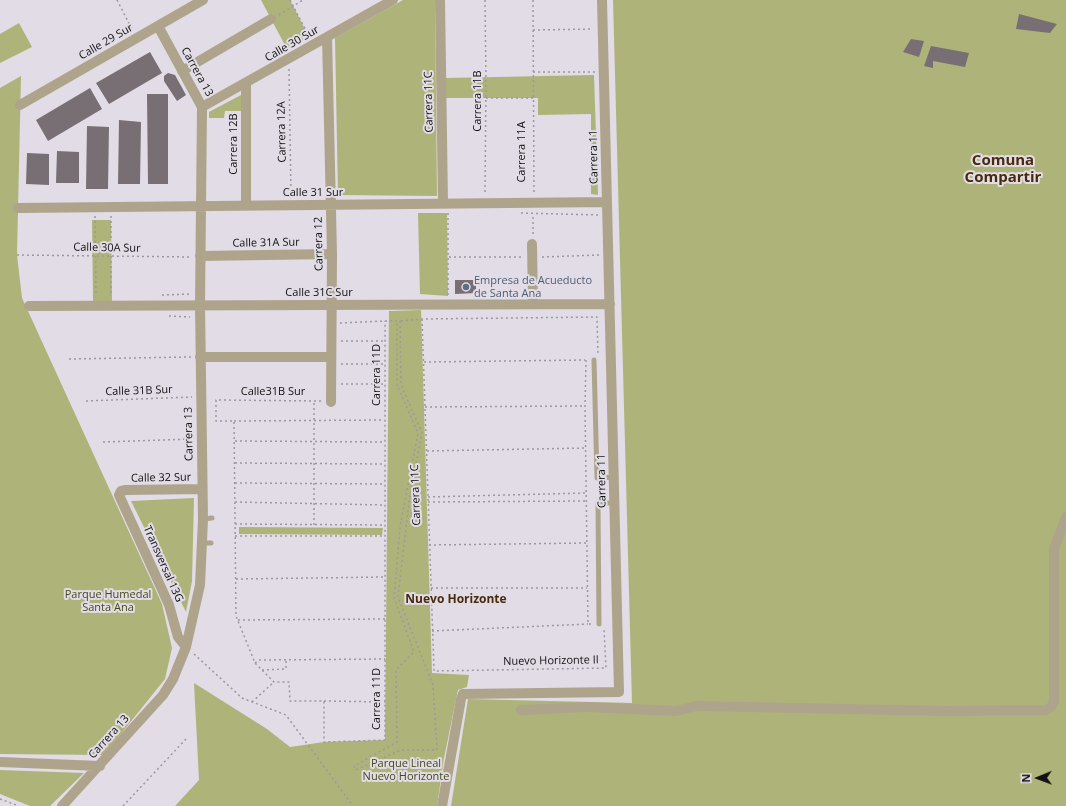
<!DOCTYPE html>
<style>
body{margin:0}
#map{position:relative;width:1066px;height:806px;overflow:hidden;background:#e1dce5;font-family:"Open Sans",sans-serif}
canvas{display:block}
.north{position:absolute;left:1018px;top:758px;width:40px;height:40px;-webkit-text-stroke:3px #e1dce5;paint-order:stroke;rotate:269deg;font-size:11px;font-weight:700;line-height:16px;text-align:center;color:#111012}
.north::after{content:'';display:block;margin:auto;width:14px;height:18px;background:#111012;clip-path:polygon(50% 0,100% 100%,50% 72%,0 100%)}
</style>
<div id="map">
<canvas width="1066" height="806"></canvas>
<div class="north">N</div>
</div>
<script>
const g = document.querySelector('canvas').getContext('2d');
g.lineJoin = 'round';
function fill(path, color) {
  g.fillStyle = color;
  g.fill(path, 'evenodd');
}
function shape(rows) {
  const path = new Path2D();
  for (const r of rows) {
    path.moveTo(r[0], r[1]);
    for (let i = 2; i < r.length; i += 2) path.lineTo(r[i], r[i + 1]);
  }
  return path;
}
function stroke(path, color, width, dash) {
  g.strokeStyle = color;
  g.lineWidth = width;
  g.lineCap = dash ? 'butt' : 'round';
  g.setLineDash(dash || []);
  g.stroke(path);
}
function write(font, color, halo, rows, align = 'center') {
  g.font = font + ' "Open Sans",sans-serif';
  g.lineWidth = 4;
  g.setLineDash([]);
  g.textBaseline = 'middle';
  g.strokeStyle = halo;
  g.fillStyle = color;
  for (const [text, x, y, turn = 0] of rows) {
    g.save();
    g.translate(x, y);
    g.rotate((+turn || 0) * Math.PI / 180);
    g.textAlign = isNaN(turn) ? turn : align;
    if (halo) g.strokeText(text, 0, 0);
    g.fillText(text, 0, 0);
    g.restore();
  }
}
const green = shape([
 [261,0,290,0,309,37,287,49],
 [403,0,435,0,437,196,338,195,335,38],
 [613,0,1066,0,1066,806,451,806,468,699,632,703],
 [19,23,32,47,0,63,0,34],
 [594,75,598,195,591,194,591,114,538,115,538,98,446,98,446,78],
 [21,76,17,255,22,298,162,604,172,648,165,679,104,755,0,754,0,88],
 [241,95,241,111,225,111,224,118,209,118,209,112],
 [418,213,447,213,448,296,420,294],
 [92,220,111,220,112,301,93,301],
 [421,310,432,673,469,675,467,687,458,690,444,758,437,806,175,806,199,780,194,683,267,729,290,747,324,742,385,740,389,311],
 [194,498,192,581,186,612,131,501],
 [239,527,383,528,382,535,239,534],
 [0,770,84,773,50,806,30,806,0,794]
]);
const building = shape([
 [1019,14,1057,24,1050,33,1016,29],
 [911,39,924,41,919,57,903,52],
 [931,46,969,53,965,67,933,61,933,68,924,66],
 [150,52,162,73,109,104,96,83],
 [168,73,175,75,186,95,177,101,164,81,164,76],
 [90,88,102,109,48,141,36,120],
 [147,94,168,94,168,184,148,184],
 [119,120,141,122,140,184,118,184],
 [87,126,109,127,108,189,86,189],
 [57,151,79,152,79,183,56,183],
 [27,153,49,154,49,185,26,184],
 [455,280,476,280,476,293,455,294]
]);
const path = shape([
 [117,0,133,31],
 [290,0,309,36],
 [485,0,486,82,485,193],
 [533,0,534,194],
 [279,15,303,0],
 [533,30,593,29],
 [289,69,291,195],
 [533,72,595,72],
 [486,98,534,98],
 [448,213,448,295],
 [521,213,598,215],
 [95,216,96,296],
 [111,216,111,296],
 [533,234,533,214],
 [17,255,192,257],
 [449,257,523,257],
 [542,257,599,255],
 [162,295,191,294],
 [169,316,190,317],
 [422,319,434,671,606,668,604,629],
 [401,321,422,319,597,317,598,355],
 [340,323,385,321,400,321,401,385,422,433,409,502,398,597,433,685,437,750,401,750,356,770,354,766,397,742,396,670,414,652,394,598,400,527,418,433,397,385,397,321],
 [341,341,385,341],
 [69,359,191,357],
 [586,360,585,406,588,624,593,624],
 [424,362,585,360],
 [341,364,385,364],
 [341,384,385,384],
 [86,401,192,397],
 [321,401,216,400,216,421,234,421,236,616,255,663,274,682,289,682,290,701,324,701,324,742,385,740,385,321],
 [425,407,585,406],
 [234,421,384,420],
 [235,441,385,442],
 [103,442,192,439],
 [427,451,586,448],
 [235,463,385,464],
 [235,483,385,484],
 [428,497,587,493],
 [235,502,385,505],
 [428,502,586,501],
 [235,524,385,525],
 [314,525,314,401],
 [235,536,385,536],
 [429,545,587,543],
 [236,579,385,577],
 [431,588,587,588],
 [238,620,385,619],
 [432,631,588,624],
 [194,654,242,698,286,715,353,806],
 [255,663,259,660,385,659],
 [262,670,286,669,286,660],
 [324,701,385,702],
 [252,702,274,682],
 [0,799,19,806],
 [123,806,186,739]
]);
const service = shape([
 [594,360,597,478,614,477],
 [203,519,212,518],
 [202,543,211,543],
 [599,624,598,503,614,503]
]);
const minor = shape([
 [440,0,443,203],
 [327,37,332,254,331,402],
 [182,71,271,19],
 [20,105,203,0],
 [202,107,393,0],
 [246,205,246,83],
 [18,208,607,202],
 [532,244,533,304],
 [200,256,332,254],
 [29,306,610,304],
 [200,357,331,357],
 [186,647,178,637,169,605,119,495,121,491,126,490,202,489],
 [521,710,588,707,676,711,696,706,946,711,1046,710,1051,707,1054,701,1054,549,1066,517],
 [0,762,100,766],
 [62,806,163,695,173,679,186,647,200,585,203,519,200,305,202,107,158,26],
 [442,806,461,699,463,694,619,692,602,0]
]);
const markers = [
 [466,287,4,"#5c6f8a"]
];
const streetNames = [
 ["Calle 29 Sur",106,42,-30],
 ["Calle 30 Sur",292,44,-30],
 ["Carrera 13",197,72,61],
 ["Carrera 11B",478,101,-90],
 ["Carrera 11C",429,102,-91],
 ["Carrera 12A",282,132,-91],
 ["Carrera 12B",234,144,-90],
 ["Carrera 11A",522,152,-90],
 ["Carrera 11",594,157,-91],
 ["Calle 31 Sur",313,193],
 ["Calle 31A Sur",266,243,-1],
 ["Carrera 12",319,244,-91],
 ["Calle 30A Sur",107,248,1],
 ["Calle 31C Sur",319,293],
 ["Carrera 11D",377,375,-90],
 ["Calle 31B Sur",139,391,-2],
 ["Calle31B Sur",273,392],
 ["Carrera 13",189,434,-91],
 ["Calle 32 Sur",161,478,-1],
 ["Carrera 11",602,481,-91],
 ["Carrera 11C",416,495,-92],
 ["Transversal 13G",163,564,66],
 ["Nuevo Horizonte II",551,661,-1],
 ["Carrera 11D",377,699,-90],
 ["Carrera 13",109,737,-48]
];
const serviceNames = [
 ["Empresa de Acueducto",474,281],
 ["de Santa Ana",474,294]
];
const parkNames = [
 ["Parque Humedal",108,595],
 ["Santa Ana",108,608],
 ["Parque Lineal",406,764],
 ["Nuevo Horizonte",406,777]
];
const neighbourhoodNames = [
 ["Nuevo Horizonte",456,600]
];
const districtNames = [
 ["Comuna",1003,161],
 ["Compartir",1003,178]
];
fill(green, '#aeb479');
fill(building, '#776f73');
stroke(path, '#9c989f', 1.5, [2, 3]);
stroke(service, '#aea48b', 5);
stroke(minor, '#aea48b', 10);
for (const [x, y, r, color] of markers) {
  const dot = new Path2D();
  dot.arc(x, y, r, 0, 2 * Math.PI);
  g.fillStyle = color;
  g.fill(dot);
  stroke(dot, '#e1dce5', 1.5);
}
write('11px', '#111012', '#e1dce5', streetNames);
write('11px', '#4e5e75', '#e1dce5', serviceNames, 'left');
write('11px', '#44481a', '#e1dce5', parkNames);
write('bold 12px', '#472b0c', '#e1dce5', neighbourhoodNames);
write('bold 15px', '#472b0c', '#e1dce5', districtNames);
</script>
